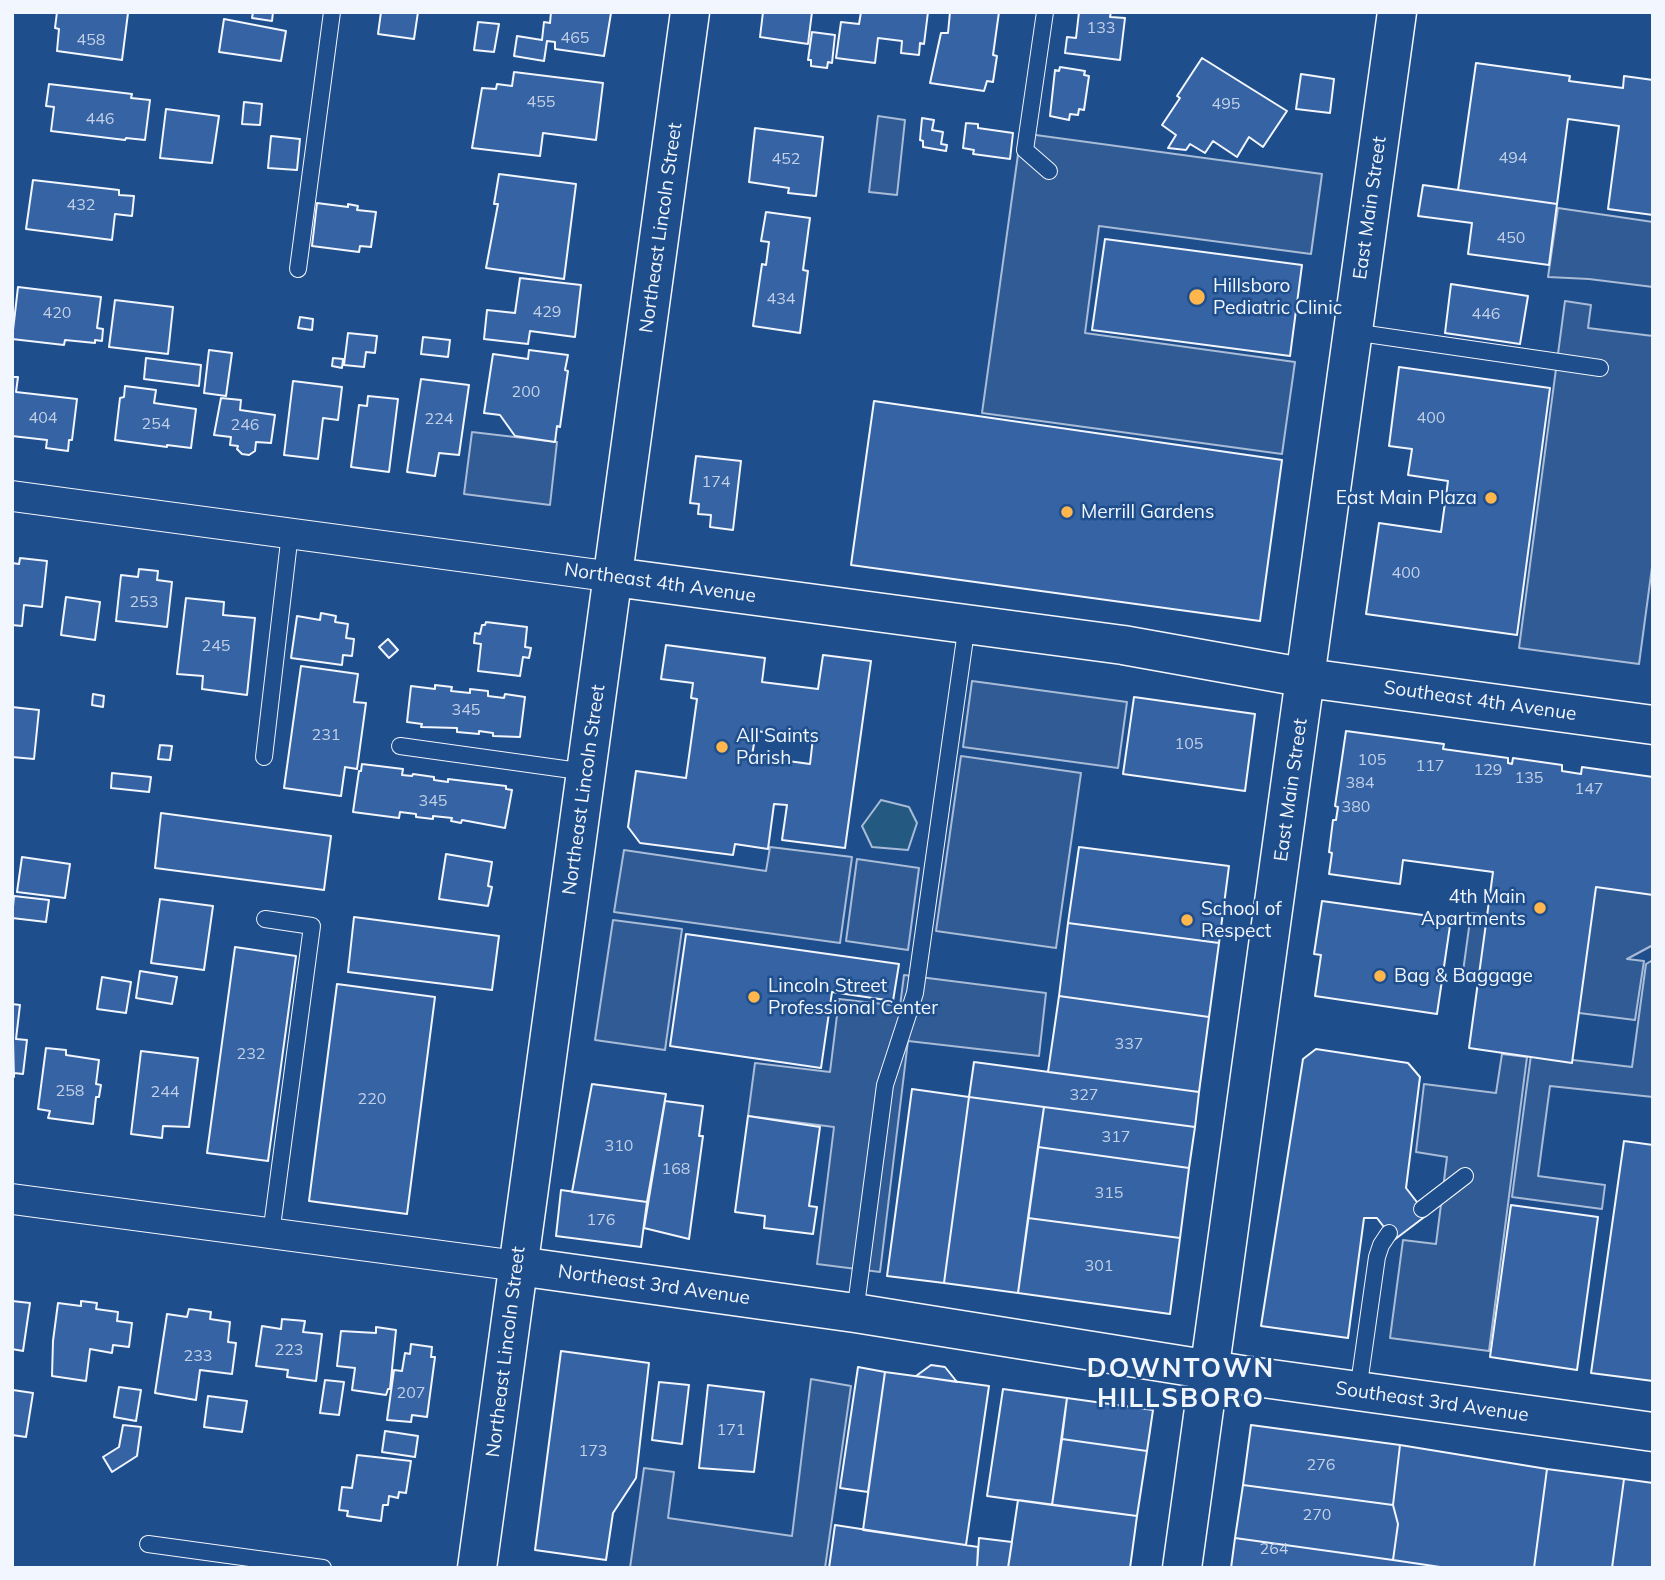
<!DOCTYPE html>
<style>
body{margin:0}
#map{position:relative;width:1665px;height:1580px;overflow:hidden;background:#1f4e8c;font-family:Mulish,sans-serif}
canvas{display:block}
.frame{position:absolute;inset:0;border:14px solid #f2f6ff;pointer-events:none}
</style>
<div id="map">
<canvas width="1665" height="1580"></canvas>
<div class="frame"></div>
</div>
<script>
const g = document.querySelector('canvas').getContext('2d');
g.lineJoin = 'round';
function fill(path, color) {
  g.fillStyle = color;
  g.fill(path, 'evenodd');
}
function shape(rows) {
  const path = new Path2D();
  for (const r of rows) {
    path.moveTo(r[0], r[1]);
    for (let i = 2; i < r.length; i += 2) path.lineTo(r[i], r[i + 1]);
  }
  return path;
}
function stroke(path, color, width, dash) {
  g.strokeStyle = color;
  g.lineWidth = width;
  g.lineCap = dash ? 'butt' : 'round';
  g.setLineDash(dash || []);
  g.stroke(path);
}
function write(font, color, halo, rows, align = 'center') {
  g.font = font + ' Mulish,sans-serif';
  g.lineWidth = 5;
  g.setLineDash([]);
  g.textBaseline = 'middle';
  g.strokeStyle = halo;
  g.fillStyle = color;
  for (const [text, x, y, turn = 0] of rows) {
    g.save();
    g.translate(x, y);
    g.rotate((+turn || 0) * Math.PI / 180);
    g.textAlign = isNaN(turn) ? turn : align;
    if (halo) g.strokeText(text, 0, 0);
    g.fillText(text, 0, 0);
    g.restore();
  }
}
const green = shape([
 [881,800,909,807,917,823,908,850,872,847,862,826,881,800]
]);
const parking = shape([
 [878,116,905,120,897,195,869,192,878,116],
 [1021,133,1322,174,1311,254,1099,226,1085,333,1295,362,1282,454,982,413,1021,133],
 [1558,208,1653,222,1653,287,1589,279,1548,277,1558,208],
 [1565,301,1591,305,1588,328,1653,336,1653,560,1639,664,1519,648,1565,301],
 [472,432,557,442,550,505,464,494,472,432],
 [972,681,1127,702,1118,768,963,747,972,681],
 [961,756,1081,773,1056,948,936,931,961,756],
 [1653,840,1653,945,1627,959,1644,961,1635,1020,1507,1004,1509,986,1462,979,1471,913,1520,919,1653,840],
 [770,847,852,857,840,943,614,912,624,850,766,871,770,847],
 [857,859,919,868,908,950,846,941,857,859],
 [613,920,682,929,665,1050,595,1040,613,920],
 [1653,960,1653,1097,1550,1086,1538,1176,1605,1185,1602,1209,1512,1197,1531,1055,1632,1067,1646,964,1653,960],
 [904,975,1046,993,1039,1056,908,1041,880,1272,817,1264,834,1127,748,1116,755,1063,830,1072,839,999,900,1006,904,975],
 [1502,1054,1527,1057,1489,1351,1390,1338,1403,1240,1436,1244,1447,1157,1416,1152,1424,1084,1496,1093,1502,1054],
 [811,1379,851,1386,825,1568,630,1568,644,1468,674,1472,668,1518,792,1536,811,1379]
]);
const building = shape([
 [57,12,128,13,122,60,57,51,59,29,55,28,57,12],
 [253,12,273,12,272,21,252,18,253,12],
 [381,12,418,12,414,39,378,34,381,12],
 [551,12,611,13,604,56,555,49,555,42,547,41,544,61,514,56,517,36,542,40,544,22,550,23,551,12],
 [763,12,812,12,808,44,760,37,763,12],
 [861,12,928,12,924,44,920,43,919,55,901,53,902,41,878,38,875,63,836,58,841,22,859,24,861,12],
 [950,12,999,12,993,55,997,56,993,82,987,81,984,91,930,83,941,33,948,33,950,12],
 [1079,12,1111,12,1110,17,1125,18,1120,60,1065,53,1067,37,1076,38,1079,12],
 [224,19,286,31,281,61,219,52,224,19],
 [478,22,499,24,494,52,474,50,478,22],
 [812,32,835,35,832,63,828,62,827,68,811,66,811,60,808,60,812,32],
 [1202,58,1287,111,1263,147,1249,137,1237,157,1213,141,1205,153,1190,144,1186,150,1168,148,1176,135,1162,125,1180,98,1177,96,1202,58],
 [1476,63,1570,76,1569,81,1623,88,1624,76,1653,80,1653,215,1608,209,1619,126,1568,119,1557,204,1458,190,1476,63],
 [1060,67,1085,71,1084,75,1089,76,1084,110,1079,109,1078,115,1070,114,1069,120,1050,116,1055,70,1059,71,1060,67],
 [514,72,603,83,596,140,543,133,540,156,472,148,482,88,496,89,497,84,512,86,514,72],
 [1301,74,1334,79,1330,113,1296,109,1301,74],
 [49,84,132,94,131,98,150,100,145,140,126,138,125,140,51,131,54,107,46,106,49,84],
 [244,102,262,104,260,125,242,124,244,102],
 [166,109,219,116,212,163,160,158,166,109],
 [922,118,934,120,932,130,943,132,941,144,947,145,946,151,923,147,923,141,920,140,922,118],
 [966,123,978,124,978,128,1013,133,1010,159,973,154,974,150,963,148,966,123],
 [755,128,823,137,816,196,788,193,789,188,749,182,755,128],
 [271,136,300,139,297,170,268,168,271,136],
 [499,174,576,184,564,279,486,268,498,204,494,204,499,174],
 [33,180,119,190,119,195,134,196,132,216,115,214,112,240,26,229,33,180],
 [1423,185,1557,204,1549,265,1468,254,1472,223,1418,216,1423,185],
 [317,203,348,207,348,204,358,206,357,210,376,212,371,247,360,246,359,252,312,246,317,203],
 [766,212,810,218,803,270,808,271,800,333,753,326,762,264,766,265,769,242,761,241,766,212],
 [1105,239,1302,265,1290,356,1092,330,1105,239],
 [520,278,581,285,575,337,530,331,528,344,484,339,487,310,515,313,520,278],
 [1451,284,1528,296,1520,344,1445,333,1451,284],
 [18,287,101,297,97,328,103,329,102,341,95,340,95,343,65,340,64,345,12,339,18,287],
 [115,300,173,307,168,354,109,347,115,300],
 [300,317,313,319,312,330,298,328,300,317],
 [348,333,377,336,375,353,366,352,364,367,344,365,348,333],
 [423,337,450,340,448,357,421,354,423,337],
 [209,350,232,353,226,396,204,393,209,350],
 [529,350,568,355,565,370,568,371,560,427,557,426,555,442,515,436,500,415,484,413,493,354,528,359,529,350],
 [146,358,201,365,199,386,144,379,146,358],
 [333,358,343,359,342,368,332,366,333,358],
 [1399,367,1550,388,1517,635,1366,614,1379,523,1441,532,1448,481,1408,475,1412,449,1389,446,1399,367],
 [12,377,18,377,16,392,77,399,72,440,69,440,68,451,46,448,47,440,12,436,12,377],
 [421,379,469,385,459,455,439,453,435,476,407,472,421,379],
 [293,381,342,387,338,420,323,418,318,459,284,455,293,381],
 [125,386,156,390,154,403,196,409,191,448,167,445,167,447,115,440,120,398,124,397,125,386],
 [368,396,398,399,389,472,351,467,359,405,367,406,368,396],
 [221,398,241,400,240,410,275,415,271,443,256,442,255,451,249,455,242,454,237,449,238,446,230,445,231,437,214,435,221,398],
 [874,401,1282,460,1260,621,851,565,874,401],
 [696,456,741,461,733,530,710,527,711,515,698,514,699,504,690,503,696,456],
 [20,558,47,561,42,607,24,605,22,626,12,625,12,563,19,564,20,558],
 [139,569,158,571,157,580,172,582,167,627,116,621,121,575,138,577,139,569],
 [66,597,100,602,95,640,61,635,66,597],
 [186,598,224,602,223,615,255,618,247,695,202,689,203,676,177,674,186,598],
 [321,613,336,616,335,622,348,624,346,638,354,639,352,656,343,655,342,665,291,658,297,616,320,620,321,613],
 [486,622,527,627,525,647,531,648,529,658,523,657,520,676,478,671,481,644,474,643,475,633,480,634,482,625,485,625,486,622],
 [388,639,398,650,389,658,379,647,388,639],
 [666,645,765,658,762,682,818,689,823,655,871,661,845,848,782,840,787,805,774,804,768,849,735,844,733,855,640,843,628,827,636,771,686,778,697,699,691,698,693,683,661,679,666,645],
 [756,731,813,738,810,764,752,756,756,731],
 [301,666,358,674,354,702,366,703,357,769,345,767,341,796,284,788,301,666],
 [435,685,452,687,451,691,470,693,470,689,488,691,488,696,504,698,505,694,525,697,520,737,493,736,493,733,479,731,479,734,457,732,457,728,421,727,422,724,407,722,411,686,435,689,435,685],
 [93,694,104,696,103,707,92,705,93,694],
 [1134,697,1255,714,1245,791,1123,774,1134,697],
 [12,707,39,710,34,759,12,757,12,707],
 [1346,731,1444,744,1443,749,1508,758,1508,763,1512,764,1513,758,1562,765,1562,771,1581,774,1582,767,1653,777,1653,895,1596,887,1572,1063,1469,1048,1493,872,1403,860,1400,884,1329,874,1332,853,1329,852,1333,820,1336,820,1338,807,1335,806,1346,731],
 [160,745,172,746,170,760,158,759,160,745],
 [362,764,403,769,402,775,412,776,413,774,434,777,434,780,448,782,448,779,506,786,506,789,512,790,505,828,462,820,461,823,451,821,452,818,433,816,433,819,416,817,416,814,400,812,399,818,353,812,359,771,361,771,362,764],
 [112,773,151,777,149,792,111,788,112,773],
 [161,813,331,836,324,890,155,868,161,813],
 [1079,847,1229,866,1219,943,1068,923,1079,847],
 [446,854,492,862,488,886,492,887,488,906,439,899,446,854],
 [22,857,70,864,65,898,17,892,22,857],
 [14,896,49,900,46,922,12,918,14,896],
 [160,899,213,906,204,970,151,963,160,899],
 [1322,901,1451,919,1437,1014,1315,996,1321,955,1314,954,1322,901],
 [354,917,499,936,492,990,348,972,354,917],
 [1068,923,1219,943,1209,1017,1059,996,1068,923],
 [686,934,899,964,893,1001,832,992,821,1068,670,1046,686,934],
 [235,947,296,956,268,1161,207,1153,235,947],
 [140,971,177,977,172,1004,136,998,140,971],
 [102,977,131,982,126,1013,97,1009,102,977],
 [337,984,435,997,407,1214,309,1201,337,984],
 [1059,996,1209,1017,1199,1092,1048,1072,1059,996],
 [12,1004,20,1005,16,1039,27,1040,23,1074,14,1073,14,1077,12,1004],
 [46,1048,66,1050,66,1055,99,1060,96,1084,101,1085,99,1097,96,1097,93,1124,48,1118,50,1111,38,1109,46,1048],
 [1316,1049,1408,1063,1420,1077,1406,1188,1427,1215,1394,1240,1377,1218,1364,1218,1348,1338,1261,1326,1303,1059,1316,1049],
 [141,1051,198,1058,189,1127,163,1126,162,1138,131,1134,141,1051],
 [974,1062,1199,1092,1195,1127,969,1097,974,1062],
 [592,1084,666,1094,647,1202,572,1192,592,1084],
 [912,1089,969,1097,944,1283,887,1276,912,1089],
 [969,1097,1044,1107,1018,1293,944,1283,969,1097],
 [665,1101,703,1106,699,1136,703,1136,689,1239,644,1228,665,1101],
 [1044,1107,1195,1127,1189,1168,1038,1147,1044,1107],
 [748,1116,820,1127,809,1206,817,1207,813,1234,764,1228,765,1216,735,1212,748,1116],
 [1624,1141,1653,1145,1653,1381,1591,1373,1624,1141],
 [1038,1147,1189,1168,1180,1238,1028,1218,1038,1147],
 [561,1190,647,1202,641,1247,556,1236,561,1190],
 [1511,1205,1598,1217,1577,1370,1490,1357,1511,1205],
 [1028,1218,1180,1238,1170,1314,1018,1293,1028,1218],
 [12,1301,30,1303,23,1351,12,1349,12,1301],
 [81,1301,97,1303,96,1309,118,1312,117,1321,132,1323,129,1347,113,1345,112,1353,90,1349,86,1381,52,1376,53,1341,58,1303,81,1306,81,1301],
 [189,1309,211,1312,210,1319,230,1322,228,1342,236,1343,232,1374,200,1370,196,1400,155,1393,167,1314,187,1317,189,1309],
 [282,1319,305,1321,303,1332,322,1334,316,1381,287,1377,288,1370,256,1366,262,1326,281,1329,282,1319],
 [376,1327,396,1330,390,1389,388,1389,386,1395,352,1390,355,1368,337,1366,341,1331,376,1333,376,1327],
 [411,1344,432,1347,431,1357,435,1357,427,1417,412,1415,411,1422,387,1420,394,1370,402,1371,405,1353,410,1354,411,1344],
 [561,1351,649,1363,636,1478,613,1513,606,1560,535,1550,561,1351],
 [931,1365,945,1367,957,1382,916,1376,931,1365],
 [858,1367,885,1372,868,1492,840,1488,858,1367],
 [885,1372,989,1386,966,1545,863,1530,885,1372],
 [325,1380,344,1382,339,1415,320,1413,325,1380],
 [659,1382,689,1385,682,1444,652,1440,659,1382],
 [708,1385,764,1392,754,1472,699,1468,708,1385],
 [119,1387,141,1390,136,1421,114,1417,119,1387],
 [1003,1389,1067,1398,1052,1505,987,1496,1003,1389],
 [13,1390,33,1393,26,1437,12,1435,13,1390],
 [208,1396,247,1401,242,1432,204,1427,208,1396],
 [1067,1398,1153,1410,1147,1451,1062,1439,1067,1398],
 [123,1425,141,1427,137,1456,112,1472,103,1457,119,1447,123,1425],
 [1251,1425,1400,1445,1393,1505,1243,1485,1251,1425],
 [385,1431,418,1436,415,1457,382,1452,385,1431],
 [1062,1439,1147,1451,1137,1516,1052,1505,1062,1439],
 [1400,1445,1547,1469,1534,1568,1447,1568,1393,1560,1398,1524,1393,1505,1400,1445],
 [357,1455,411,1461,406,1493,399,1492,398,1498,389,1496,388,1505,383,1505,381,1521,347,1516,348,1511,339,1510,342,1487,352,1488,357,1455],
 [1547,1469,1624,1479,1612,1568,1534,1568,1547,1469],
 [1624,1479,1653,1483,1653,1568,1612,1568,1624,1479],
 [1243,1485,1393,1505,1398,1524,1393,1560,1235,1538,1243,1485],
 [1018,1500,1137,1516,1130,1568,1008,1568,1018,1500],
 [835,1525,978,1547,977,1568,829,1568,835,1525],
 [979,1538,1012,1542,1008,1568,977,1568,979,1538],
 [1235,1538,1393,1560,1447,1568,1231,1568,1235,1538]
]);
const lane = shape([
 [1045,12,1025,150,1049,171],
 [298,269,332,12],
 [1353,332,1600,368],
 [400,746,586,772],
 [264,757,290,533],
 [265,919,312,926,271,1234],
 [1422,1209,1465,1176],
 [855,1313,885,1085,915,993,967,624],
 [1358,1391,1377,1257,1381,1245,1389,1233],
 [148,1544,323,1568]
]);
const street = shape([
 [12,496,614,577],
 [12,1199,518,1266]
]);
const secondary = shape([
 [614,577,1123,645,1307,678,1653,725],
 [518,1266,855,1313,1242,1375,1653,1432],
 [477,1568,690,12],
 [1182,1568,1397,12]
]);
const markers = [
 [1197,297,9,"#ffb74d"],
 [1491,498,7,"#ffb74d"],
 [1067,512,7,"#ffb74d"],
 [722,747,7,"#ffb74d"],
 [1540,908,7,"#ffb74d"],
 [1187,920,7,"#ffb74d"],
 [1380,976,7,"#ffb74d"],
 [754,997,7,"#ffb74d"]
];
const numberNames = [
 ["133",1101,28],
 ["465",575,38],
 ["458",91,40],
 ["455",541,102],
 ["495",1226,104],
 ["446",100,119],
 ["494",1513,158],
 ["452",786,159],
 ["432",81,205],
 ["450",1511,238],
 ["434",781,299],
 ["429",547,312],
 ["420",57,313],
 ["446",1486,314],
 ["200",526,392],
 ["404",43,418],
 ["400",1431,418],
 ["224",439,419],
 ["254",156,424],
 ["246",245,425],
 ["174",716,482],
 ["400",1406,573],
 ["253",144,602],
 ["245",216,646],
 ["345",466,710],
 ["231",326,735],
 ["105",1189,744],
 ["105",1372,760],
 ["117",1430,766],
 ["129",1488,770],
 ["135",1529,778],
 ["384",1360,783],
 ["147",1589,789],
 ["345",433,801],
 ["380",1356,807],
 ["337",1129,1044],
 ["232",251,1054],
 ["258",70,1091],
 ["244",165,1092],
 ["327",1084,1095],
 ["220",372,1099],
 ["317",1116,1137],
 ["310",619,1146],
 ["168",676,1169],
 ["315",1109,1193],
 ["176",601,1220],
 ["301",1099,1266],
 ["223",289,1350],
 ["233",198,1356],
 ["207",411,1393],
 ["171",731,1430],
 ["173",593,1451],
 ["276",1321,1465],
 ["270",1317,1515],
 ["264",1274,1549]
];
const streetNames = [
 ["East Main Street",1370,208,-82],
 ["Northeast Lincoln Street",661,228,-82],
 ["Northeast 4th Avenue",660,583,8],
 ["Southeast 4th Avenue",1480,701,8],
 ["Northeast Lincoln Street",584,790,-82],
 ["East Main Street",1291,790,-82],
 ["Northeast 3rd Avenue",654,1285,8],
 ["Northeast Lincoln Street",506,1352,-83],
 ["Southeast 3rd Avenue",1432,1402,8]
];
const poiNames = [
 ["Hillsboro",1213,286],
 ["Pediatric Clinic",1213,308],
 ["East Main Plaza",1477,498,"right"],
 ["Merrill Gardens",1081,512],
 ["All Saints",736,736],
 ["Parish",736,758],
 ["4th Main",1526,897,"right"],
 ["Apartments",1526,919,"right"],
 ["School of",1201,909],
 ["Respect",1201,931],
 ["Bag & Baggage",1394,976],
 ["Lincoln Street",768,986],
 ["Professional Center",768,1008]
];
const districtNames = [
 ["DOWNTOWN",1181,1369],
 ["HILLSBORO",1181,1399]
];
fill(green, '#245a82');
stroke(green, '#a8bbd7', 2);
fill(parking, '#305b95');
stroke(parking, '#a8bbd7', 2);
fill(building, '#3563a3');
stroke(building, '#f2f6ff', 2);
stroke(lane, '#f2f6ff', 18);
stroke(street, '#f2f6ff', 32);
stroke(secondary, '#f2f6ff', 41);
stroke(lane, '#1f4e8c', 16);
stroke(street, '#1f4e8c', 30);
stroke(secondary, '#1f4e8c', 38);
for (const [x, y, r, color] of markers) {
  const dot = new Path2D();
  dot.arc(x, y, r, 0, 2 * Math.PI);
  g.fillStyle = color;
  g.fill(dot);
  stroke(dot, '#1f4e8c', 2.5);
}
write('16px', '#c3d1e8', null, numberNames);
write('19px', '#f2f6ff', '#1f4e8c', streetNames);
write('19px', '#f2f6ff', '#1f4e8c', poiNames, 'left');
g.letterSpacing = '2px';
write('bold 26px', '#f2f6ff', '#1f4e8c', districtNames);
g.letterSpacing = '0px';
</script>
